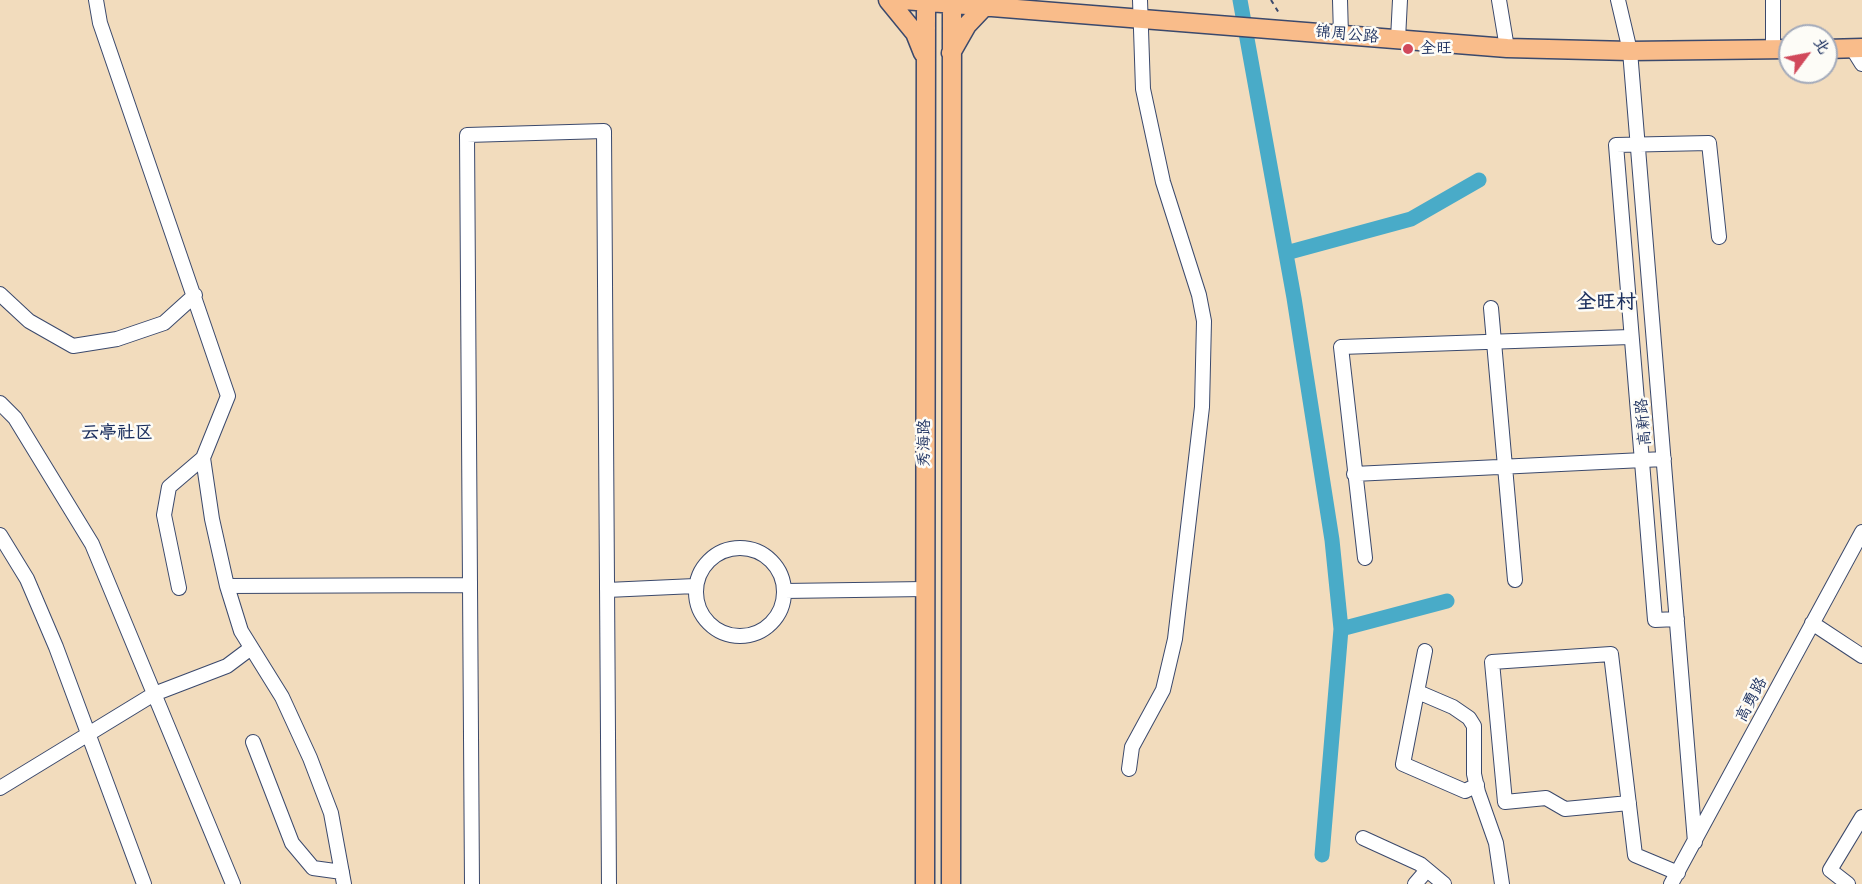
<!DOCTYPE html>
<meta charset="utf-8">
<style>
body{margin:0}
#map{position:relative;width:1862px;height:884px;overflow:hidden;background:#f2dcbd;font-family:Pangolin,"LXGW WenKai TC",sans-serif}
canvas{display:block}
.north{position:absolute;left:1778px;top:24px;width:60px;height:60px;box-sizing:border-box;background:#fdfcf7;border:2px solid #a3aaba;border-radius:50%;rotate:58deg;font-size:16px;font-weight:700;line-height:24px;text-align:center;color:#1b2f5e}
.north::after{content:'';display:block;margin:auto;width:21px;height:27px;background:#d1495b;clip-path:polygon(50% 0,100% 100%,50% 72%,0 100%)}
</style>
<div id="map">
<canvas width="1862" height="884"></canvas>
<div class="north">北</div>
</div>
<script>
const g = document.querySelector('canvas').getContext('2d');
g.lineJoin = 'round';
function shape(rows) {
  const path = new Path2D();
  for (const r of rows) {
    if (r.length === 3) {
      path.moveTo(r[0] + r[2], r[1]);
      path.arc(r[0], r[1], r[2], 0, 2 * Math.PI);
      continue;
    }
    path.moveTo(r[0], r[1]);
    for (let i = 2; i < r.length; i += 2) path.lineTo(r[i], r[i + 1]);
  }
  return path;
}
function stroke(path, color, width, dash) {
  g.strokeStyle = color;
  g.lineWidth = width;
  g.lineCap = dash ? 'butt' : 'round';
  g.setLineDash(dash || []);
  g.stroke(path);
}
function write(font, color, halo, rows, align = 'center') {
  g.font = font + ' Pangolin,"LXGW WenKai TC",sans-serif';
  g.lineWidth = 5;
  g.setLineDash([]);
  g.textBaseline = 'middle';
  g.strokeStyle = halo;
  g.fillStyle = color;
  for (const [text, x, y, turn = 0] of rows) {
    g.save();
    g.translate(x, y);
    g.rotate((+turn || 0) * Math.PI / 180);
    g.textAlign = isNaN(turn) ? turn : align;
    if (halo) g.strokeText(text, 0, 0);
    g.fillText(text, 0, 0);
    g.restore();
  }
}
const canal = shape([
 [1240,0,1294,298,1332,540,1341,629,1322,855],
 [1286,253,1411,219,1479,180],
 [1341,629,1447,601]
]);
const path = shape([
 [1271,0,1279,13]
]);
const minor = shape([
 [96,0,100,23,228,396,203,458,212,519,227,586,241,631,282,697,310,758,331,813,344,884],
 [1340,0,1341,35],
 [1499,0,1507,48],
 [1618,0,1630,51,1695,842],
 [1398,39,1400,0],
 [1852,48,1862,64],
 [1773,49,1773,0],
 [0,294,29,321,73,346,117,339,164,323,195,295],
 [1491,308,1515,580],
 [0,403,15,418,92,544,233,884],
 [1354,474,1664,459],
 [0,535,27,579,56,647,144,884],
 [740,592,44],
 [1365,558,1341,347,1630,337],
 [227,586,470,585],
 [179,588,164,515,169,487,203,458],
 [607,590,695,586],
 [784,591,925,589],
 [1677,619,1655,620,1616,145,1709,143,1719,237],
 [1812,623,1862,656],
 [1425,651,1403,764,1465,791,1477,785],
 [1418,692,1453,707,1469,718,1474,726,1474,774,1478,792,1496,843,1502,884],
 [253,742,292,843,313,868,342,872],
 [1129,769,1132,747,1163,690,1175,639,1202,407,1204,321,1199,295,1163,182,1143,89,1140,0],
 [0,788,154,694,227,666,251,648],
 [1629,803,1565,809,1546,798,1505,802,1492,662,1611,654,1635,855,1678,873],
 [1363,838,1420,864,1444,884],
 [472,884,467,135,604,131,609,884],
 [1415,884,1427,870],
 [1671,884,1862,532],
 [1848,884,1830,870,1862,817]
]);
const major = shape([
 [888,0,915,33,923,53],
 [904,0,1507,48,1630,51,1790,49],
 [1826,49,1862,48],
 [951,53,967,25,985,6],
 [925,884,926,2],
 [951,884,952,4]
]);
const markers = [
 [1408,49,6,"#d1495b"]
];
const streetNames = [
 ["锦周公路",1347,35,5],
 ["高新路",1644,422,-95],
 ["秀海路",925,443,-90],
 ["高勇路",1752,700,-62]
];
const poiNames = [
 ["全旺",1420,49]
];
const neighbourhoodNames = [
 ["云亭社区",117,433]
];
const quarterNames = [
 ["全旺村",1606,303]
];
stroke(canal, '#49abc8', 15);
stroke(minor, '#3b496c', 16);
stroke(major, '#3b496c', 21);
stroke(path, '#3b496c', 2, [4.5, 4.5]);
stroke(minor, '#fff', 14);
stroke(major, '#f9bc8a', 18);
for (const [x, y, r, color] of markers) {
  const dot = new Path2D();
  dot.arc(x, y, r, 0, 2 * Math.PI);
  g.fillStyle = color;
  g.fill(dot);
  stroke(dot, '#fdfcf7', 2);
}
write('16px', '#1b2f5e', '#fdfcf7', streetNames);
write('16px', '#1b2f5e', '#fdfcf7', poiNames, 'left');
write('bold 18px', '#1b2f5e', '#fdfcf7', neighbourhoodNames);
write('bold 20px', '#1b2f5e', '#fdfcf7', quarterNames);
</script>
